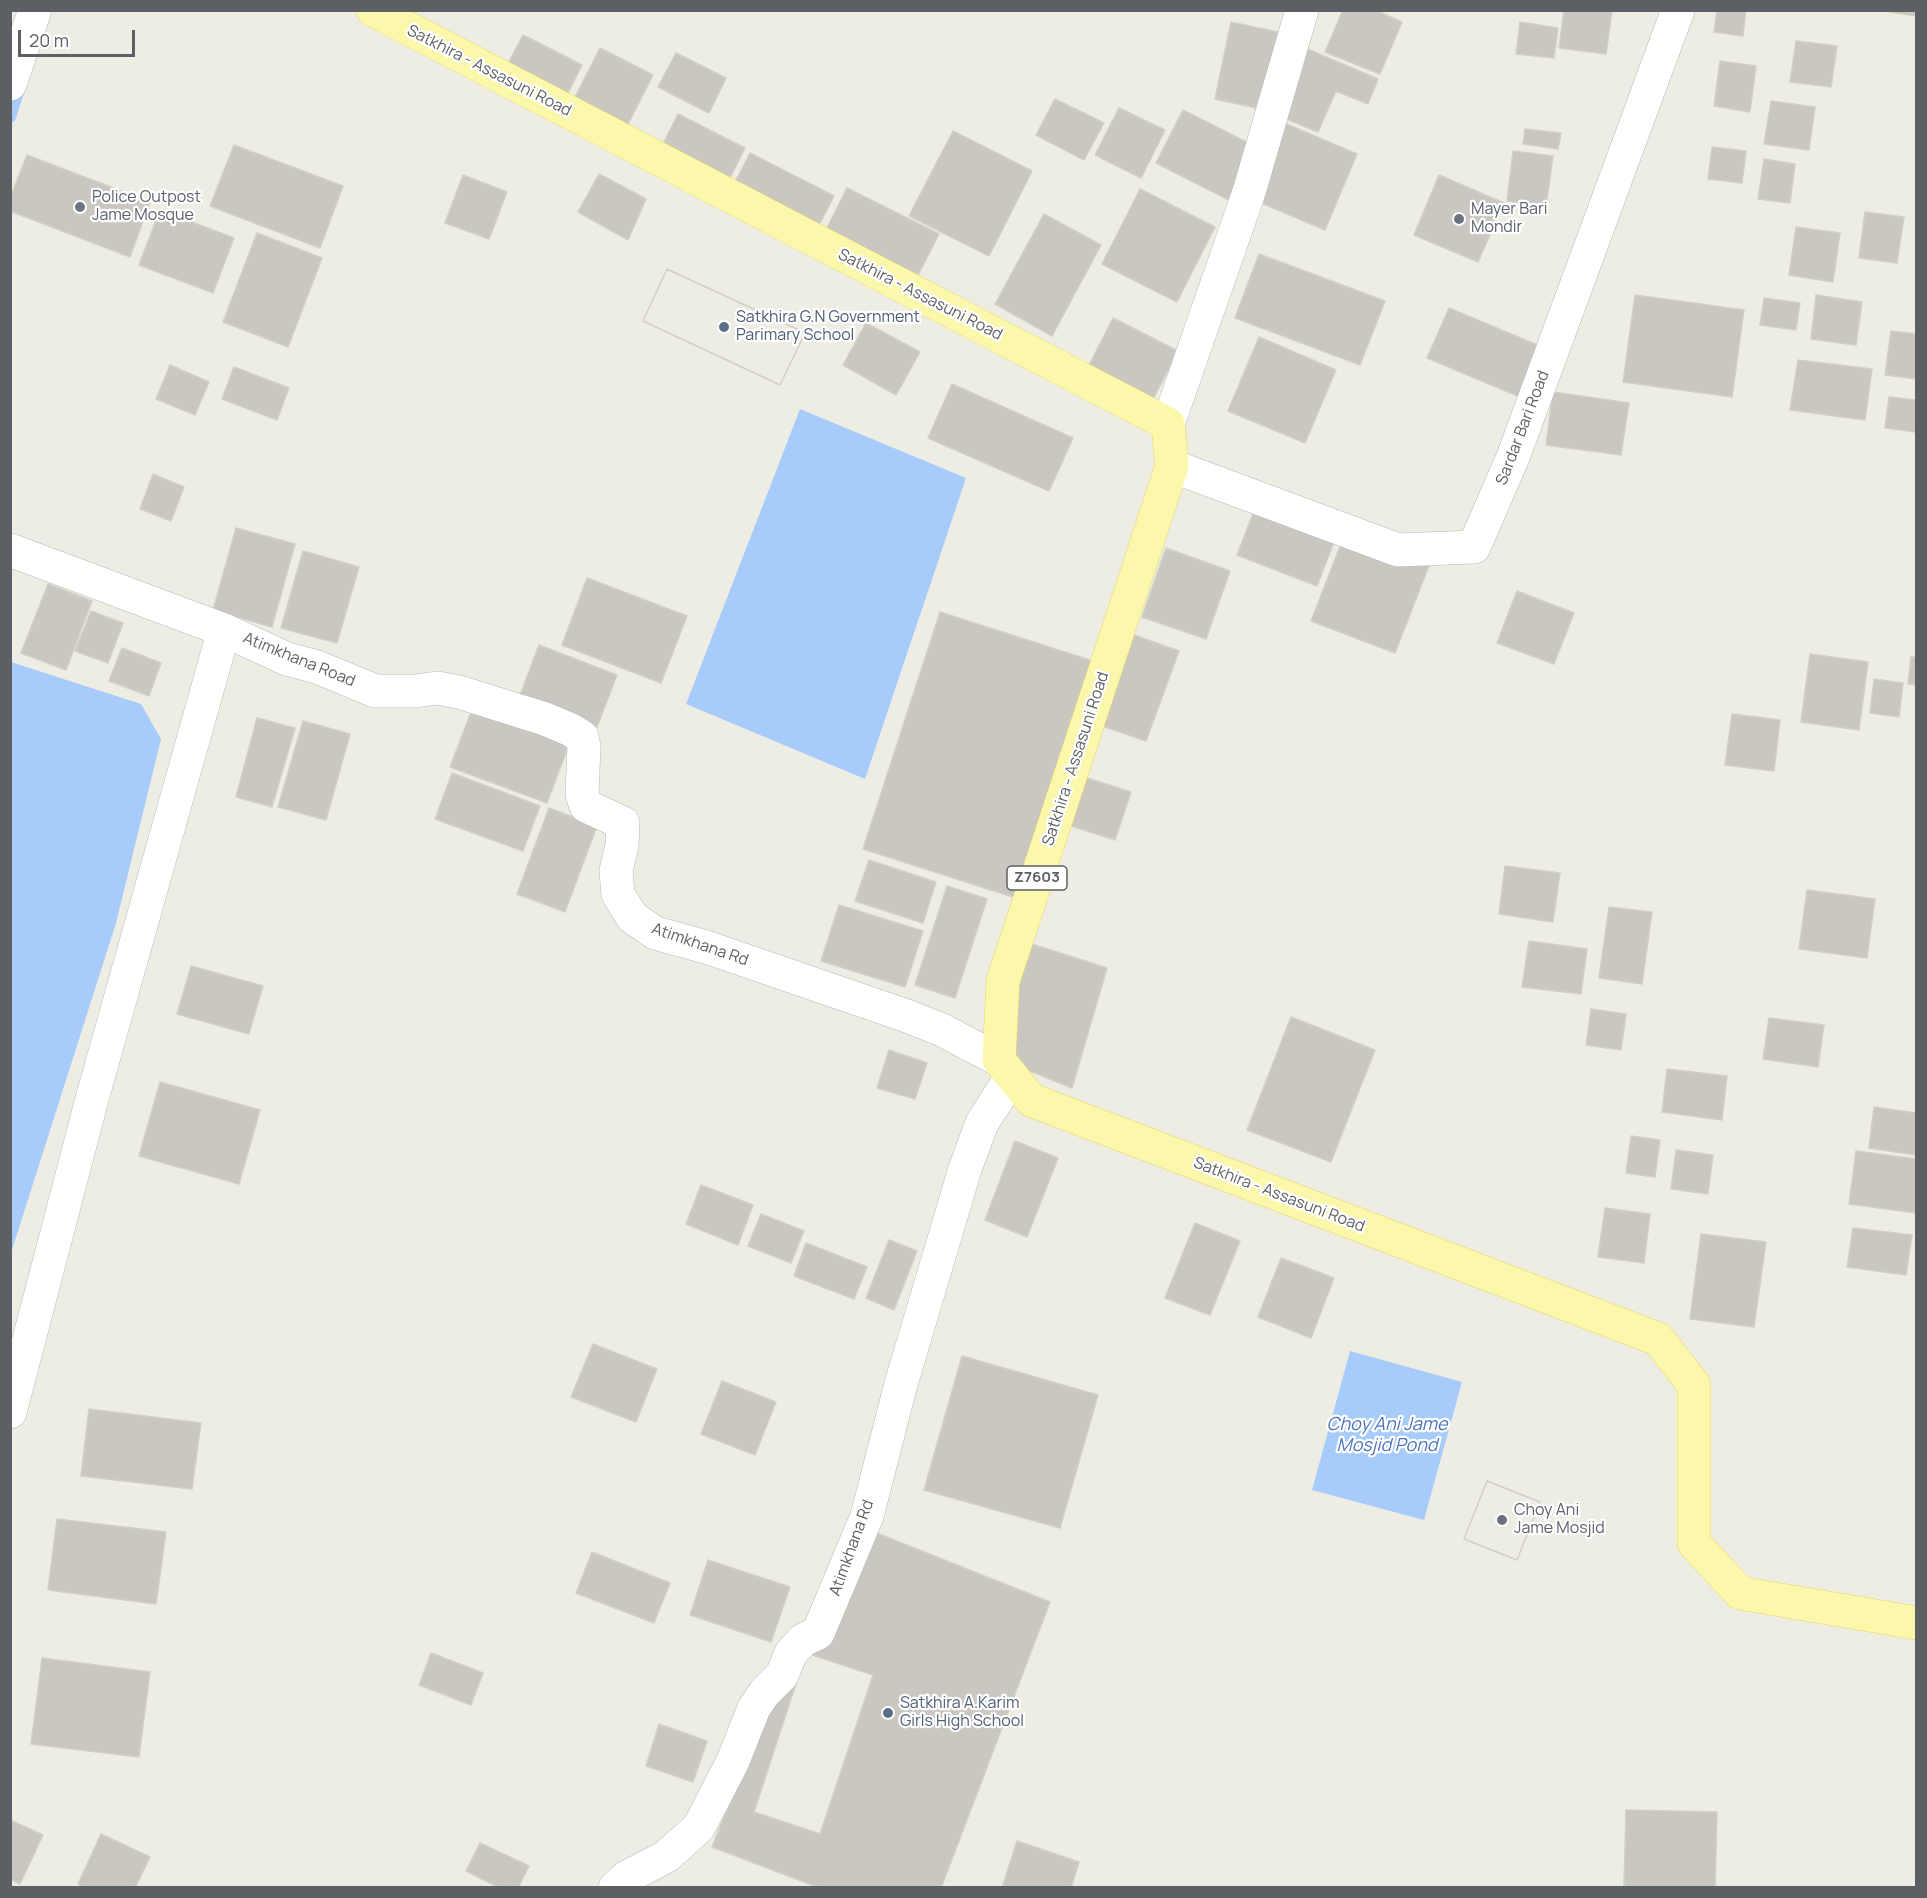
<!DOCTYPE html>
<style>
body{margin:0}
#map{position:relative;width:1927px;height:1898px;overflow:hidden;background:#eeede4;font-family:Manrope,sans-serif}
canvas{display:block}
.frame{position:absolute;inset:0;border:12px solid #5c5f64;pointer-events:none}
.scale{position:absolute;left:18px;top:30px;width:117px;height:27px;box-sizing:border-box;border:3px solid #5c5f64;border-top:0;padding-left:8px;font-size:18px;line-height:21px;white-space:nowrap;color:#5c5f64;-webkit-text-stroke:4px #fff;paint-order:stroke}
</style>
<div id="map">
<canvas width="1927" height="1898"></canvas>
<div class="frame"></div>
<div class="scale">20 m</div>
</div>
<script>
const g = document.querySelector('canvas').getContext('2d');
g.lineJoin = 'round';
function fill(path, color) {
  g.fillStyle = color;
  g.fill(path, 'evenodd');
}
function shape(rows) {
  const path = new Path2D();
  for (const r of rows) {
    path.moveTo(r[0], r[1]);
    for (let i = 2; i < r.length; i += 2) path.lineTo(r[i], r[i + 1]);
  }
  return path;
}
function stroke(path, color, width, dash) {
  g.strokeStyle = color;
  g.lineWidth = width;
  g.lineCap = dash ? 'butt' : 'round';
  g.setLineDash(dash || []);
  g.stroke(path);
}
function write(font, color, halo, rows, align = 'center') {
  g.font = font + ' Manrope,sans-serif';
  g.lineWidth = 4.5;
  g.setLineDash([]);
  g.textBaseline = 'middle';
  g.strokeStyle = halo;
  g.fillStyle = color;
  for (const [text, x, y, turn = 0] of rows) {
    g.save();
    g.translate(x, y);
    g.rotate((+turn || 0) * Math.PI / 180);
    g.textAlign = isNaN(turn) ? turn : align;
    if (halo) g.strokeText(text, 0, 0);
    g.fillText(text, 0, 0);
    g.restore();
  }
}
const water = shape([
 [800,409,966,478,865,779,686,704],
 [11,662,141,704,161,739,116,923,11,1253],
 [1350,1351,1462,1382,1424,1520,1312,1490]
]);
const stream = shape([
 [10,117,21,83]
]);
const building = shape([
 [1343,10,1375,10,1402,22,1380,74,1325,52,1343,10],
 [1564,10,1612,11,1606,54,1559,48,1564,10],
 [1717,10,1746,10,1743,36,1714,32,1717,10],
 [1877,10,1916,10,1916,16,1877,10],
 [1231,22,1282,33,1266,110,1215,99,1231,22],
 [1520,22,1558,28,1554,58,1516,54,1520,22],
 [523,35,582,65,564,101,504,71,523,35],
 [1796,41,1837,46,1831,87,1790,82,1796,41],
 [600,48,653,75,626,128,573,101,600,48],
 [1305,48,1378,79,1368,104,1336,91,1318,132,1277,115,1305,48],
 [676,53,726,78,709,113,658,87,676,53],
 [1720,61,1756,66,1750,112,1714,106,1720,61],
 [1055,99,1104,123,1084,160,1036,135,1055,99],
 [1771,101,1815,107,1809,150,1764,144,1771,101],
 [1119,108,1165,130,1141,178,1095,155,1119,108],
 [1183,110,1256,147,1229,200,1156,163,1183,110],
 [678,114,745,148,725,188,658,154,678,114],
 [1284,123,1357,154,1325,230,1252,199,1284,123],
 [1525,129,1561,133,1558,149,1523,144,1525,129],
 [953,131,1032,171,989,256,909,216,953,131],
 [234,145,343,186,320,248,210,206,234,145],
 [1712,147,1746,151,1742,183,1708,179,1712,147],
 [1513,151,1553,156,1546,207,1507,201,1513,151],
 [750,153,834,196,814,235,730,192,750,153],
 [27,155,150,202,130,257,10,211,10,198,27,155],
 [1764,159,1795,164,1790,203,1758,199,1764,159],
 [599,174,646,199,628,240,578,212,599,174],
 [463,175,507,192,489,239,445,223,463,175],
 [1439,175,1504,203,1478,262,1414,235,1439,175],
 [847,188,939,234,910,291,819,244,847,188],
 [1140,189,1215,227,1177,302,1102,264,1140,189],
 [160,210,234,238,213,293,139,265,160,210],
 [1865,212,1904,217,1897,263,1859,258,1865,212],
 [1044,214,1101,245,1052,336,995,304,1044,214],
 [1796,227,1840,233,1833,282,1789,275,1796,227],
 [257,233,322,258,288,347,223,322,257,233],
 [1259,254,1385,301,1360,365,1235,318,1259,254],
 [667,269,805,333,780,385,643,321,667,269],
 [667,269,805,333,780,385,643,321,667,269],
 [1635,295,1744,310,1732,397,1623,382,1635,295],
 [1816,295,1862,302,1856,345,1811,339,1816,295],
 [1764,298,1800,303,1796,330,1760,325,1764,298],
 [1449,308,1542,347,1520,397,1427,358,1449,308],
 [1113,318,1178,351,1148,409,1083,377,1113,318],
 [866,323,920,352,896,395,843,365,866,323],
 [1891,331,1916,334,1916,379,1885,375,1891,331],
 [1259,337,1336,370,1305,443,1228,411,1259,337],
 [1798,360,1872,369,1865,420,1790,410,1798,360],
 [170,365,209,382,195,415,156,399,170,365],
 [234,367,289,388,277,420,222,399,234,367],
 [952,384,1073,438,1049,491,928,438,952,384],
 [1553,392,1629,403,1621,455,1546,445,1553,392],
 [1889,397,1916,400,1916,432,1885,428,1889,397],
 [153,474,184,487,171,521,140,509,153,474],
 [1261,493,1341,524,1317,586,1237,555,1261,493],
 [1348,526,1432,558,1395,653,1311,621,1348,526],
 [236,528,295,544,272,627,213,610,236,528],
 [1166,548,1230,571,1206,639,1142,617,1166,548],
 [303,551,359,567,337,643,281,628,303,551],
 [587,578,687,616,661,683,562,645,587,578],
 [48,584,92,601,66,670,21,653,48,584],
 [1517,591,1574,613,1554,664,1497,643,1517,591],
 [91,611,123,623,108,663,75,651,91,611],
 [940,612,1096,662,1019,899,863,849,940,612],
 [1134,635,1179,651,1146,741,1102,726,1134,635],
 [539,645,617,675,597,727,519,698,539,645],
 [122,648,161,663,149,696,109,681,122,648],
 [1810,654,1868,662,1859,730,1801,722,1810,654],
 [1911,657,1916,657,1916,685,1908,684,1911,657],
 [1874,679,1903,683,1899,717,1870,713,1874,679],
 [473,707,570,742,547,803,450,767,473,707],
 [1732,714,1780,720,1774,771,1725,765,1732,714],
 [257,718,295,728,272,807,236,797,257,718],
 [303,721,350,734,326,820,278,807,303,721],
 [452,773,540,806,523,851,435,819,452,773],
 [1084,777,1131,792,1115,840,1068,825,1084,777],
 [549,808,597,826,565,912,517,894,549,808],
 [869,860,936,882,923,923,855,901,869,860],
 [1505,866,1560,873,1553,922,1499,914,1505,866],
 [947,886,987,899,955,998,915,985,947,886],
 [1807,890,1875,899,1867,958,1799,949,1807,890],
 [839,905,923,931,905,987,821,961,839,905],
 [1609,907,1652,912,1642,984,1599,978,1609,907],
 [1529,941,1587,949,1581,994,1522,987,1529,941],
 [1032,944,1107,968,1072,1088,1020,1067,1005,1038,1013,988,1032,944],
 [191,966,263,986,249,1034,177,1014,191,966],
 [1591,1009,1626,1014,1621,1050,1586,1045,1591,1009],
 [1291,1017,1375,1050,1331,1162,1247,1130,1291,1017],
 [1769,1018,1824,1025,1818,1067,1763,1059,1769,1018],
 [889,1050,927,1063,915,1099,877,1088,889,1050],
 [1667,1069,1727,1076,1722,1120,1662,1112,1667,1069],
 [160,1082,260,1110,239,1184,139,1156,160,1082],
 [1874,1107,1916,1113,1916,1155,1869,1148,1874,1107],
 [1631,1136,1660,1140,1655,1177,1626,1173,1631,1136],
 [1015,1141,1058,1158,1027,1237,985,1220,1015,1141],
 [1676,1150,1713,1155,1708,1194,1671,1189,1676,1150],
 [1856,1151,1916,1159,1916,1213,1849,1204,1856,1151],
 [701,1185,753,1205,738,1245,686,1224,701,1185],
 [1605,1208,1650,1214,1644,1263,1598,1257,1605,1208],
 [761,1214,804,1231,791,1263,748,1246,761,1214],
 [1195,1223,1240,1241,1210,1315,1165,1298,1195,1223],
 [1853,1228,1912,1235,1906,1275,1847,1267,1853,1228],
 [1701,1234,1766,1242,1754,1327,1690,1319,1701,1234],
 [889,1240,917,1251,894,1310,866,1298,889,1240],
 [806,1243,867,1267,854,1299,794,1276,806,1243],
 [1281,1258,1334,1278,1311,1338,1258,1317,1281,1258],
 [593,1344,657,1369,636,1422,571,1397,593,1344],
 [962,1356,1098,1395,1060,1528,924,1490,962,1356],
 [722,1381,776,1402,755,1455,701,1434,722,1381],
 [89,1409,201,1423,192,1489,81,1476,89,1409],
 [1487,1481,1540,1502,1517,1560,1464,1539,1487,1481],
 [1487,1481,1540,1502,1517,1560,1464,1539,1487,1481],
 [57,1519,166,1532,156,1604,48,1590,57,1519],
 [874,1532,1050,1602,941,1888,820,1888,712,1847,761,1722,874,1532],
 [592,1552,670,1583,654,1623,576,1593,592,1552],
 [708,1560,790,1587,771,1642,690,1615,708,1560],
 [431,1653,483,1673,471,1705,419,1685,431,1653],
 [806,1653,873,1675,820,1834,754,1812,806,1653],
 [42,1658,150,1672,139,1757,31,1744,42,1658],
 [659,1724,707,1741,693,1782,646,1766,659,1724],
 [1626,1810,1717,1812,1715,1888,1624,1888,1626,1810],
 [10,1820,43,1835,20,1884,10,1879,10,1820],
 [101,1834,150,1857,135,1888,84,1888,78,1884,101,1834],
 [1017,1841,1079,1862,1071,1888,1002,1888,1017,1841],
 [480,1843,529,1866,518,1888,500,1888,466,1871,480,1843]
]);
const street = shape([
 [1168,424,1249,192,1302,10],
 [10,550,224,630,92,1099,10,1412]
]);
const secondary = shape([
 [10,84,35,10],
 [1172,466,1398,550,1474,547,1513,457,1678,10],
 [224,630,287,659,317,667,375,691,416,691,437,688,459,692,545,719,571,730,582,737,584,747,582,794,586,806,623,823,622,845,616,871,618,894,632,917,655,933,706,947,907,1016,942,1030,999,1060],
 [615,1888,627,1877,667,1856,699,1827,733,1761,754,1708,765,1692,782,1675,791,1653,803,1640,818,1633,867,1516,901,1384,965,1169,982,1123,1012,1076]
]);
const primary = shape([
 [373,10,1168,424,1172,466,1003,981,999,1060,1031,1100,1658,1339,1694,1385,1694,1543,1740,1593,1916,1623]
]);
const markers = [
 [80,207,6,"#6b7280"],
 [1459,219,6,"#6b7280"],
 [724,327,6,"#5c6f8a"],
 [1502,1520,6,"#6b7280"],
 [888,1713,6,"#5c6f8a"]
];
const shields = [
 [1037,878,60]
];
const shieldNames = [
 ["Z7603",1037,878]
];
const streetNames = [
 ["Satkhira - Assasuni Road",489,71,27],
 ["Satkhira - Assasuni Road",920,295,27],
 ["Sardar Bari Road",1523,428,-69],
 ["Atimkhana Road",299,660,22],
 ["Satkhira - Assasuni Road",1076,759,-72],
 ["Atimkhana Rd",700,945,19],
 ["Satkhira - Assasuni Road",1279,1195,21],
 ["Atimkhana Rd",852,1548,-70]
];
const worshipNames = [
 ["Police Outpost",92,198],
 ["Jame Mosque",92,216],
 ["Mayer Bari",1471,210],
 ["Mondir",1471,228],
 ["Choy Ani",1514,1511],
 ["Jame Mosjid",1514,1529]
];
const serviceNames = [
 ["Satkhira G.N Government",736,318],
 ["Parimary School",736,336],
 ["Satkhira A.Karim",900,1704],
 ["Girls High School",900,1722]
];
const waterNames = [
 ["Choy Ani Jame",1387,1425],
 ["Mosjid Pond",1387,1446]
];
fill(water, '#a7ccfb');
stroke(stream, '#a7ccfb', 12);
fill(building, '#cac7c1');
stroke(building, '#d2cfc3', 1.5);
stroke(street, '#b6b9bd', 34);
stroke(secondary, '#b8b9bf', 34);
stroke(primary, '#ead561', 34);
stroke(street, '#fff', 33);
stroke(secondary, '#fff', 33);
stroke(primary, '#fbf8ac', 33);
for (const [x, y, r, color] of markers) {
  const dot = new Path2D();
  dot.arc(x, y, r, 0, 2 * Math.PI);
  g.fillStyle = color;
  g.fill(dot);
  stroke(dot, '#fff', 2);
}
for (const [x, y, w] of shields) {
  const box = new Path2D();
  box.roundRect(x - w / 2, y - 12, w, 24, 4.5);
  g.fillStyle = '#fff';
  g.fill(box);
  stroke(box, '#5c5f64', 1.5);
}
write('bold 15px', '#5c5f64', null, shieldNames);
write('16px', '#5c5f64', '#fff', streetNames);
write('16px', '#5b616d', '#fff', worshipNames, 'left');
write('16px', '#4e5e75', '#fff', serviceNames, 'left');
write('italic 18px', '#4b74bd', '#fff', waterNames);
</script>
